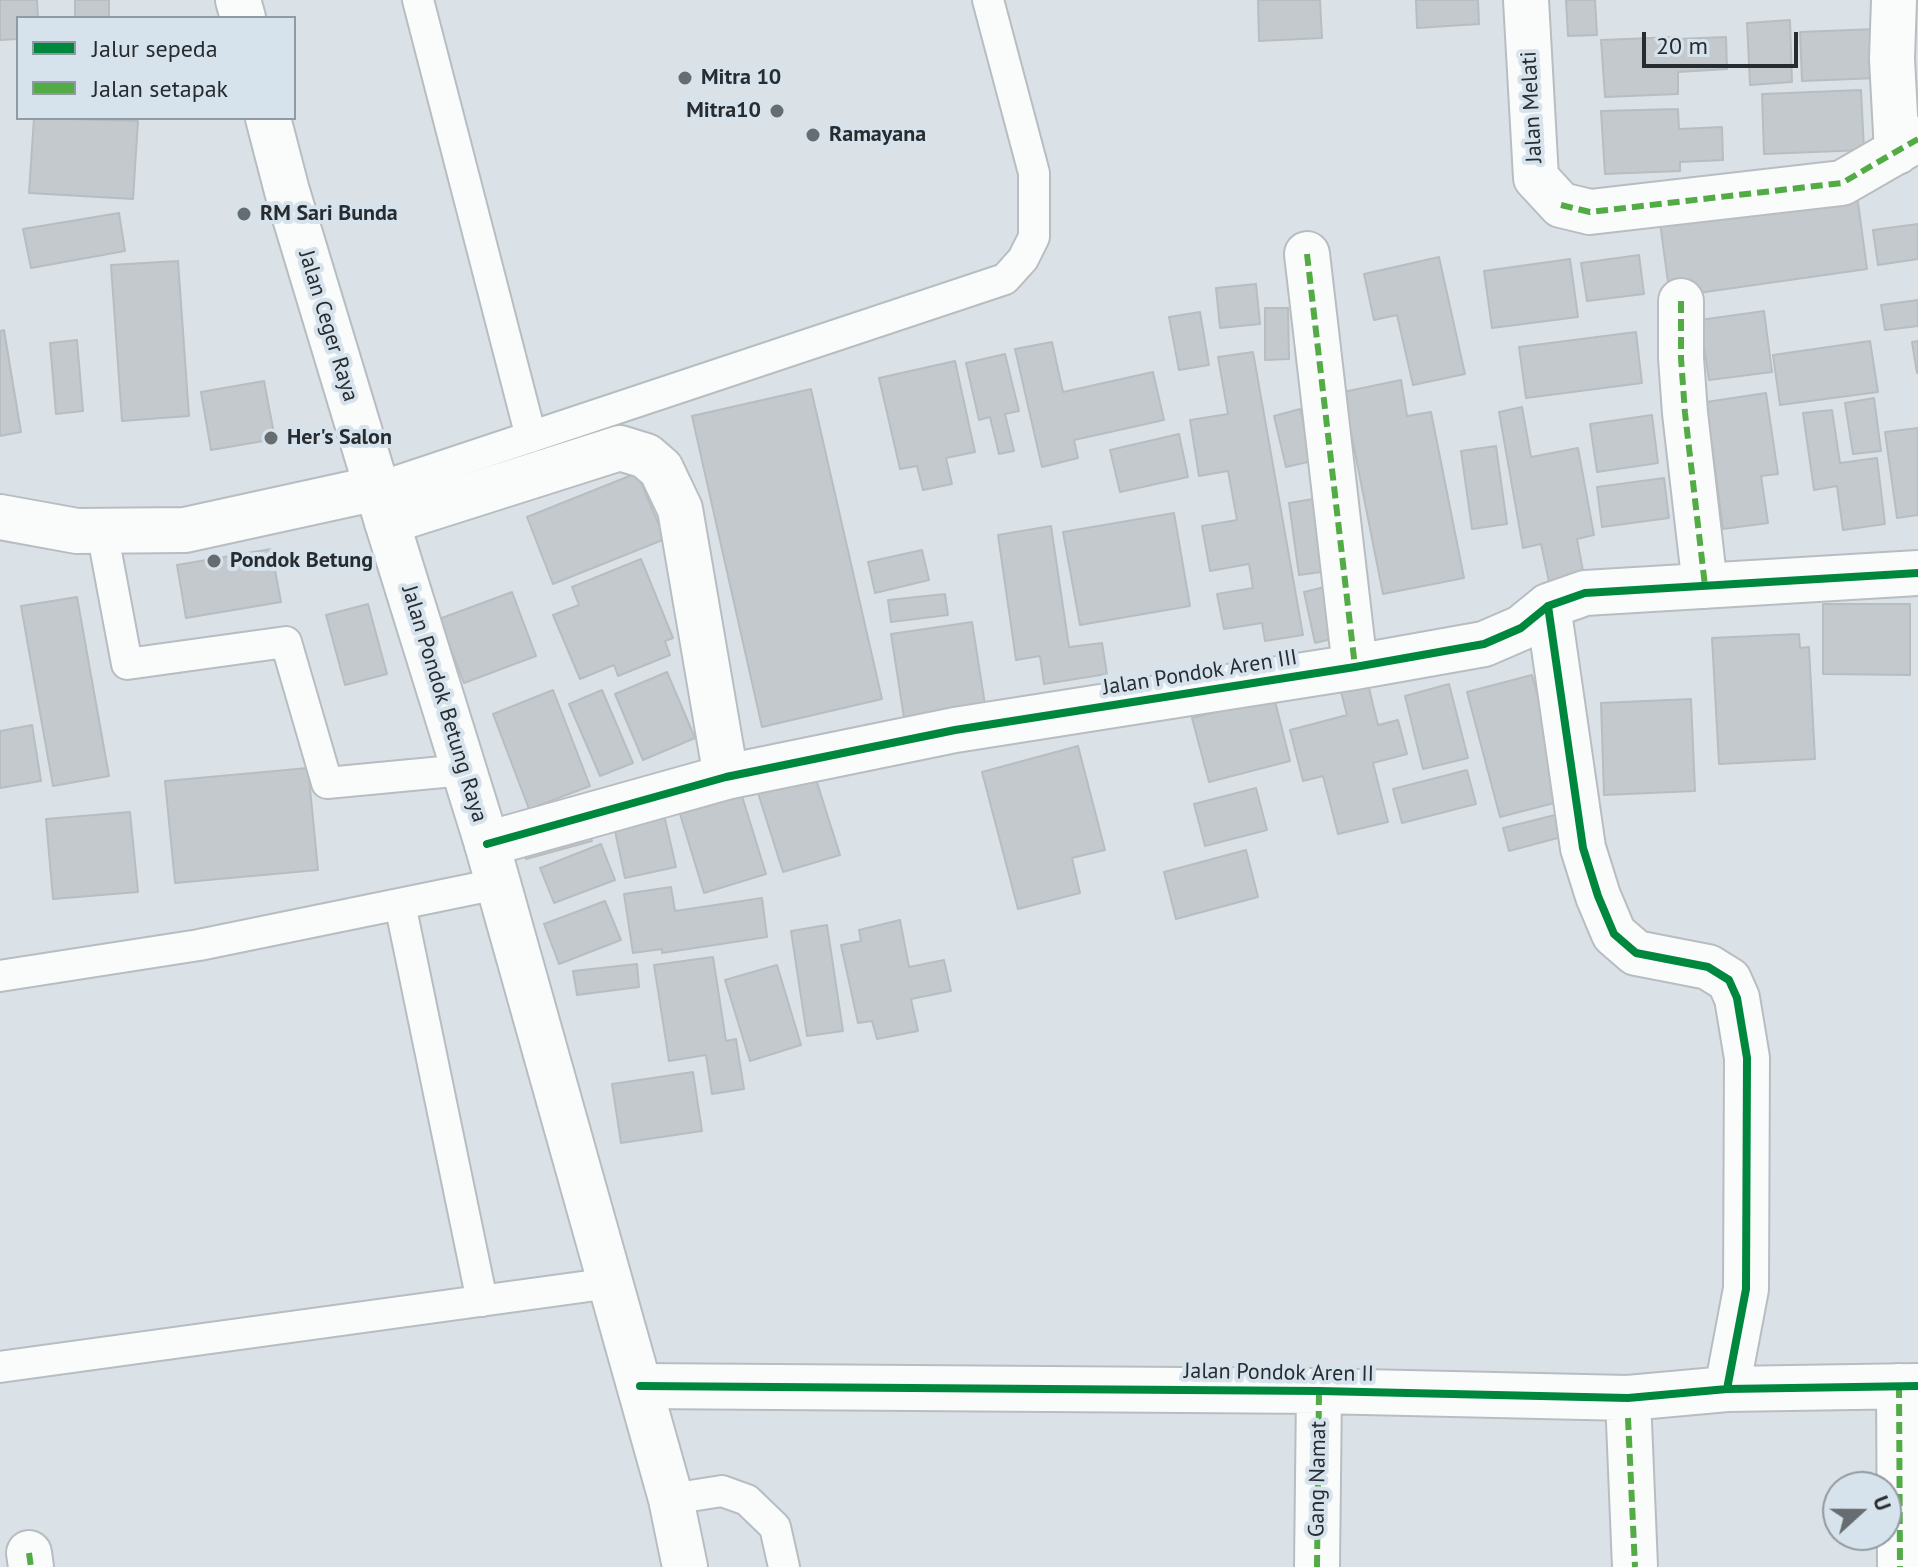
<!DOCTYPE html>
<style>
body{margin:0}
#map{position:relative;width:1918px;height:1567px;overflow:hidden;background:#dbe2e7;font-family:"PT Sans",sans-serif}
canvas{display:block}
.legend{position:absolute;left:16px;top:16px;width:280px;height:104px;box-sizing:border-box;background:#d6e3ec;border:2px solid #909aa1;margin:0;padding:10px 14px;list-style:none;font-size:24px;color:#272c30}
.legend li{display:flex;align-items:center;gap:16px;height:40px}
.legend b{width:40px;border:2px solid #909aa1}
.north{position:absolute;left:1822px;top:1471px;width:80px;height:80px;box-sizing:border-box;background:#d6e3ec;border:2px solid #909aa1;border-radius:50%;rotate:69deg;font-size:22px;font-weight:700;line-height:32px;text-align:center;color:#272c30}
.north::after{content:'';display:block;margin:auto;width:28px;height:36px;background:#666c70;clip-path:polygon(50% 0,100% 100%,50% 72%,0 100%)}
.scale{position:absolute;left:1642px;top:32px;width:156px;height:36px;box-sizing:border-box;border:4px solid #272c30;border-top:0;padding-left:10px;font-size:24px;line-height:28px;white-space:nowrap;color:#272c30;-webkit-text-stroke:6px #d6e3ec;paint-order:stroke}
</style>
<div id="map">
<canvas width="1918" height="1567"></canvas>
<ul class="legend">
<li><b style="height:10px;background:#00873e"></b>Jalur sepeda</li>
<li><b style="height:10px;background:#53ab45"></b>Jalan setapak</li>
</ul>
<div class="north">U</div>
<div class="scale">20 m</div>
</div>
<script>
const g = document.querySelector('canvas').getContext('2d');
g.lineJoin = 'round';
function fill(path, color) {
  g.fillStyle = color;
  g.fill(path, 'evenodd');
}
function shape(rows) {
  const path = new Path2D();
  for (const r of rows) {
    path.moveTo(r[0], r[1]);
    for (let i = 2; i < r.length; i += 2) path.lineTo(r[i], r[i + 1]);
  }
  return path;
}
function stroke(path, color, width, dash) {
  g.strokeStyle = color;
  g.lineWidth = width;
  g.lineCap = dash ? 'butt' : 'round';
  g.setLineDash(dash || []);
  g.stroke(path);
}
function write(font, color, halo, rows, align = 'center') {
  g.font = font + ' "PT Sans",sans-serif';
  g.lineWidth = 8;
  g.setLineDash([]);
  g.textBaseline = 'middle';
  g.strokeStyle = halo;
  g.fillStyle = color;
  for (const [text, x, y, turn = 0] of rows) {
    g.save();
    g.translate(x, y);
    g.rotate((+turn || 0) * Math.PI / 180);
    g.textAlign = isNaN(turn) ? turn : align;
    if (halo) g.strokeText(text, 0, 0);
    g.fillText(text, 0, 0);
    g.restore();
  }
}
const building = shape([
 [0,0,37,0,38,18,18,18,18,39,0,40,0,0],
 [75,0,109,0,109,18,75,18,75,0],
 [1258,0,1320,0,1322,38,1259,41,1258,0],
 [1416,0,1478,0,1479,24,1417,28,1416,0],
 [1566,0,1595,0,1597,35,1568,36,1566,0],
 [1790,20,1792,82,1750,85,1747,23,1790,20],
 [1876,29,1879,78,1802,81,1800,32,1876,29],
 [1676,37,1677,39,1726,37,1727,69,1678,72,1678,94,1605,97,1601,40,1676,37],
 [1861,90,1864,150,1764,154,1762,94,1861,90],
 [1678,109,1679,129,1722,127,1723,160,1680,162,1680,171,1605,174,1601,111,1678,109],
 [34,118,138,121,133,199,29,193,34,118],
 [1856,188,1867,269,1670,297,1659,215,1856,188],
 [119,213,125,251,31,268,23,229,119,213],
 [1918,224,1918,259,1878,265,1873,230,1918,224],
 [1639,255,1644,294,1587,301,1581,263,1639,255],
 [1439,257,1465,374,1413,385,1397,315,1374,320,1364,274,1439,257],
 [1570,259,1578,317,1492,328,1484,271,1570,259],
 [178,261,189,416,122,421,111,265,178,261],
 [1256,284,1260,324,1220,328,1216,288,1256,284],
 [1918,300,1918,326,1885,330,1881,305,1918,300],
 [1265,308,1288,308,1289,359,1265,360,1265,308],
 [1764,311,1772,372,1709,380,1700,320,1764,311],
 [1200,312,1209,365,1179,370,1169,317,1200,312],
 [4,330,21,432,0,436,0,331,4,330],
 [1636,332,1642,383,1526,398,1519,347,1636,332],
 [77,340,83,411,56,414,50,343,77,340],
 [1870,341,1878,392,1780,405,1773,355,1870,341],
 [1918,341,1918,372,1917,373,1912,342,1918,341],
 [1052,342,1063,392,1153,372,1164,420,1074,440,1078,458,1042,467,1015,349,1052,342],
 [1253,352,1303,635,1265,641,1262,623,1224,629,1217,594,1253,588,1249,564,1210,571,1202,526,1237,520,1228,471,1199,476,1190,420,1228,414,1218,357,1253,352],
 [1005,354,1019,411,1005,414,1014,451,999,454,990,417,979,420,966,363,1005,354],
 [955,361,975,452,946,458,952,484,923,490,917,466,900,469,879,378,955,361],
 [1401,380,1407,416,1431,412,1464,578,1383,594,1343,392,1401,380],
 [264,381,275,439,211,450,201,392,264,381],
 [811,389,882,699,762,727,692,416,811,389],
 [1766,393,1778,474,1761,476,1768,523,1723,529,1706,402,1766,393],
 [1874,398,1881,451,1853,454,1845,403,1874,398],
 [1522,407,1531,457,1578,448,1594,535,1577,539,1584,576,1549,582,1541,544,1523,548,1499,412,1522,407],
 [1300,409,1312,461,1286,467,1274,416,1300,409],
 [1832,410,1840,463,1877,458,1885,524,1843,530,1837,486,1814,490,1803,413,1832,410],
 [1652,415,1658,463,1597,472,1590,424,1652,415],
 [1918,428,1918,515,1897,518,1885,432,1918,428],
 [1179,434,1188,477,1120,492,1110,450,1179,434],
 [1496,446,1507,524,1472,529,1461,451,1496,446],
 [637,473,665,539,553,584,527,517,637,473],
 [1664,478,1669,518,1602,527,1597,487,1664,478],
 [1319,498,1329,571,1299,575,1289,503,1319,498],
 [1174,513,1190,606,1080,625,1063,532,1174,513],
 [1051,526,1069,647,1102,643,1107,674,1044,684,1040,656,1016,660,998,535,1051,526],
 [271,549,281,602,186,618,177,565,271,549],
 [922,550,929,580,875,593,868,562,922,550],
 [641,559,673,638,665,641,670,655,618,676,614,665,580,679,553,615,579,605,572,587,641,559],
 [1333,585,1344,636,1315,643,1304,592,1333,585],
 [512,592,536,656,464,683,439,619,512,592],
 [945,594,948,615,891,622,888,600,945,594],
 [77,597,109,776,53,786,21,606,77,597],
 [368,604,387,674,345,685,326,615,368,604],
 [1823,604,1910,604,1910,675,1823,674,1823,604],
 [972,622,986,711,905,724,891,634,972,622],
 [1799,634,1800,648,1809,647,1815,759,1719,764,1712,638,1799,634],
 [667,672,695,738,643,760,615,694,667,672],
 [1532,675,1566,800,1500,817,1467,692,1532,675],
 [1368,684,1378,725,1398,720,1407,754,1373,763,1388,822,1338,834,1323,776,1303,781,1290,730,1347,715,1341,692,1368,684],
 [1449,684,1468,758,1423,769,1405,696,1449,684],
 [553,690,590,786,529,809,493,714,553,690],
 [602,690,633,763,600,776,569,704,602,690],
 [1274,697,1290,761,1209,782,1192,718,1274,697],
 [1691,699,1695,791,1604,795,1601,703,1691,699],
 [32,725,41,781,0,788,0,731,32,725],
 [1078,746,1105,850,1072,858,1080,893,1018,909,982,772,1078,746],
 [308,768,318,870,175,883,165,781,308,768],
 [1467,770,1476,804,1402,823,1393,789,1467,770],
 [815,776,840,855,783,872,758,793,815,776],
 [1256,788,1267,830,1205,846,1194,804,1256,788],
 [742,796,766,874,704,893,680,814,742,796],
 [662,806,676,867,625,878,612,817,662,806],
 [130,812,138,892,53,899,46,819,130,812],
 [1563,813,1569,835,1509,851,1503,828,1563,813],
 [586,825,592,841,526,859,521,844,586,825],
 [601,844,615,880,554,903,540,868,601,844],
 [1246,850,1258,897,1176,919,1164,872,1246,850],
 [671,887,675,911,762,898,767,937,662,953,662,949,633,953,624,894,671,887],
 [605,901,621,940,559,964,544,924,605,901],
 [900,920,909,967,944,960,951,991,911,999,918,1031,877,1039,872,1021,858,1023,841,945,861,941,859,930,900,920],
 [827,925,843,1031,807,1036,791,931,827,925],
 [713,957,726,1041,736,1039,744,1089,712,1094,706,1055,669,1061,654,965,713,957],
 [637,964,639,987,577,995,573,971,637,964],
 [777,965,801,1045,750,1061,725,980,777,965],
 [693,1072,702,1131,621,1143,612,1084,693,1072]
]);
const service = shape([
 [418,0,531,437],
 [377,488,1005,279,1023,259,1034,237,1034,173,988,0],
 [102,531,127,664,286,642,327,783,464,770],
 [400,904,482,1301],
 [0,976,199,945,497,884],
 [0,1367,611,1283],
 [671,1499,722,1491,747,1500,775,1527,784,1567]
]);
const minor = shape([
 [1526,0,1536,178,1561,205,1590,212,1842,183,1918,139],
 [1894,0,1892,59,1897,152],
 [1307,254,1355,667],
 [1681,301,1681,358,1685,413,1705,586],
 [387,522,620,448,646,456,661,469,680,509,726,777],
 [1548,606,1583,848,1598,896,1614,934,1636,953,1708,967,1729,980,1737,998,1747,1058,1746,1289,1727,1389],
 [487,844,726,777,955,730,1355,667,1484,644,1521,628,1548,606,1585,593,1918,573],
 [640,1386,1319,1391,1628,1398,1727,1389,1918,1386],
 [1899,1386,1900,1567],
 [1628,1398,1635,1567],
 [29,1553,31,1567],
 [1317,1567,1319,1391]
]);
const secondary = shape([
 [238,0,243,18],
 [268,118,287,191,387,522,487,844,671,1499,685,1567],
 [0,517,77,531,185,530,377,488]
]);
const quiet = shape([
 [1561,205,1590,212,1842,183,1918,139],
 [1307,254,1355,667],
 [1681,301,1681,358,1685,413,1705,586],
 [1899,1386,1900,1567],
 [1628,1418,1635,1567],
 [29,1553,31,1567],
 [1317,1567,1319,1391]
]);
const cycleway = shape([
 [1548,606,1583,848,1598,896,1614,934,1636,953,1708,967,1729,980,1737,998,1747,1058,1746,1289,1727,1389],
 [487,844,726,777,955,730,1355,667,1484,644,1521,628,1548,606,1585,593,1918,573],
 [640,1386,1319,1391,1628,1398,1727,1389,1918,1386]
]);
const markers = [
 [685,78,8,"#666c70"],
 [777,111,8,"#666c70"],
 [813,135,8,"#666c70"],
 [244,214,8,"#666c70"],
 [271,438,8,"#666c70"],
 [214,561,8,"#666c70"]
];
const poiNames = [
 ["Mitra 10",701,78],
 ["Mitra10",761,111,"right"],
 ["Ramayana",829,135],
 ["RM Sari Bunda",260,214],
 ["Her's Salon",287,438],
 ["Pondok Betung",230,561]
];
const streetNames = [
 ["Jalan Melati",1532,107,-93],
 ["Jalan Ceger Raya",328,326,73],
 ["Jalan Pondok Aren III",1200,673,-9],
 ["Jalan Pondok Betung Raya",444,704,73],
 ["Jalan Pondok Aren II",1279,1373,1],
 ["Gang Namat",1318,1479,-89]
];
fill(building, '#c4c9cd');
stroke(building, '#b8bdc1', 2);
stroke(service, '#b7bdc1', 34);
stroke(minor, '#b7bdc1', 48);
stroke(secondary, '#b7bdc1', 48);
stroke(service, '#fafbfb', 30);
stroke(minor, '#fafbfb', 44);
stroke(secondary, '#fafbfb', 44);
stroke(quiet, '#53ab45', 6, [12, 6]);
stroke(cycleway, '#00873e', 8);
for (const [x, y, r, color] of markers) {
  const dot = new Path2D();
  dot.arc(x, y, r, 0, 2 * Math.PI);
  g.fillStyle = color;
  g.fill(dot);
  stroke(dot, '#d6e3ec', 3);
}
write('bold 22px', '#272c30', '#d6e3ec', poiNames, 'left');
write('22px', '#272c30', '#d6e3ec', streetNames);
</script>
